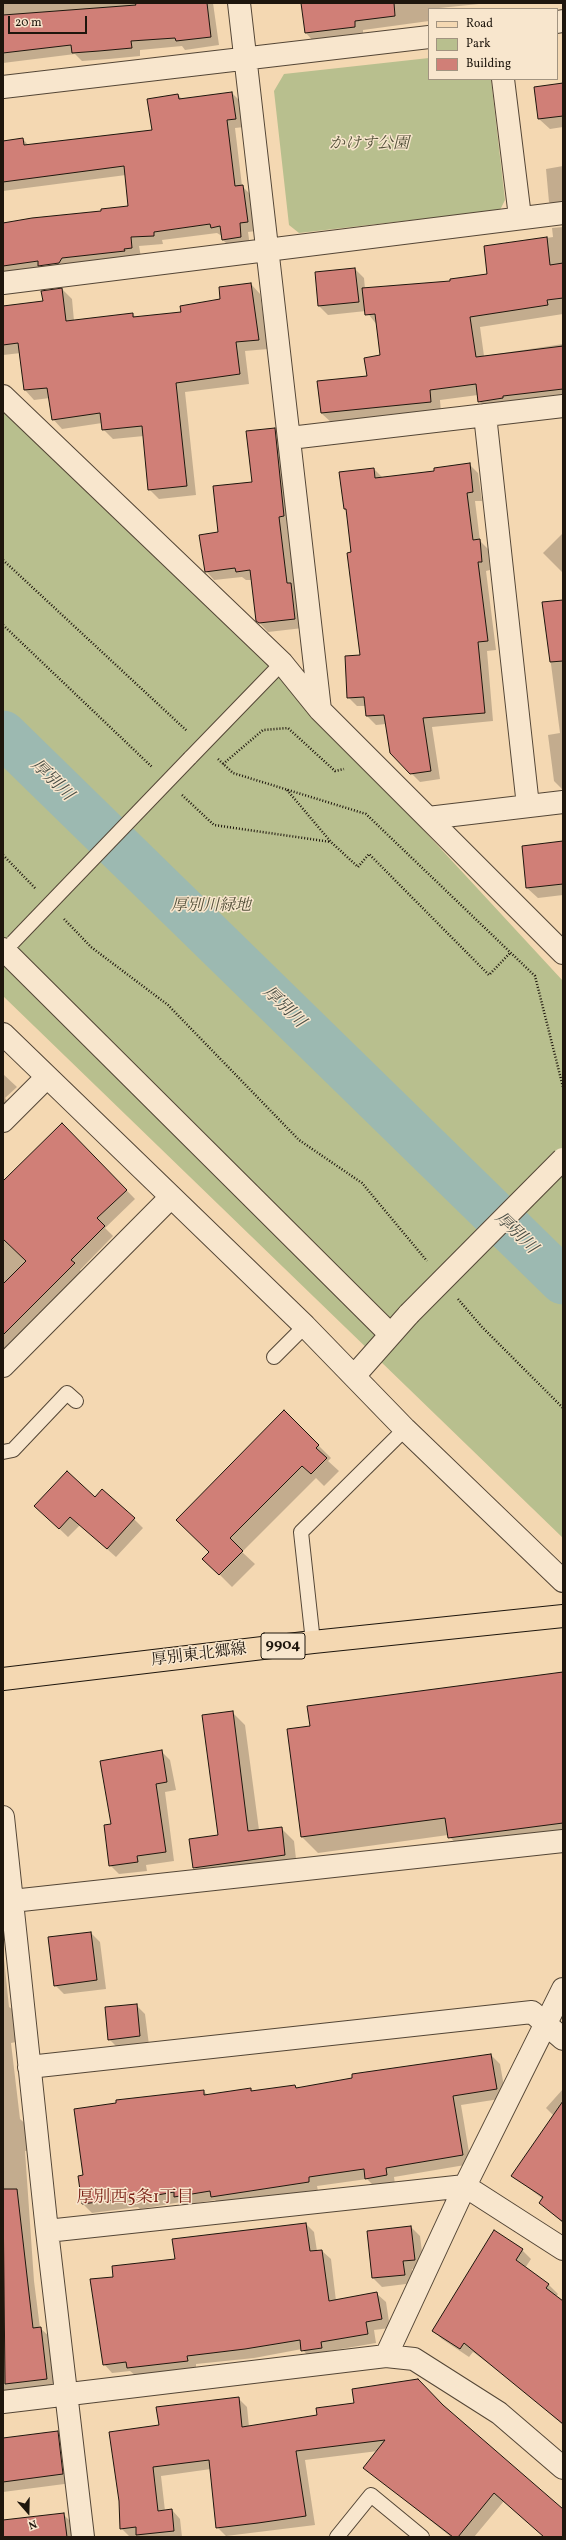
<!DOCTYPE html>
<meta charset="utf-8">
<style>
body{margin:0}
#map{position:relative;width:566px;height:2540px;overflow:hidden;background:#f4d8b2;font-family:Vollkorn,serif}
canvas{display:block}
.frame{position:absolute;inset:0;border:4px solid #1e160d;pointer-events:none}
.legend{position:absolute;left:428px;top:8px;width:130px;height:72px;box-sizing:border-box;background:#f8e6cd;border:1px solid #a19380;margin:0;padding:5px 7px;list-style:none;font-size:12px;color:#1e160d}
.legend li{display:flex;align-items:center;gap:8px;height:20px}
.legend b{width:20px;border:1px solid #a19380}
.north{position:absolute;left:8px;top:2492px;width:40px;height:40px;-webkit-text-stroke:3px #f8e6cd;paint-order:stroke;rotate:160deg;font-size:11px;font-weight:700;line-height:16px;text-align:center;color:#1e160d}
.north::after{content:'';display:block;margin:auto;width:14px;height:18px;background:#1e160d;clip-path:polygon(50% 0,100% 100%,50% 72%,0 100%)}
.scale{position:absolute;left:8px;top:16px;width:79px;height:18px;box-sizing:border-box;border:2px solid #1e160d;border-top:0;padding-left:5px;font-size:12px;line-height:14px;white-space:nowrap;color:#1e160d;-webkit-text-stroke:3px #f8e6cd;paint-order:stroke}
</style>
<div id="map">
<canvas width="566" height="2540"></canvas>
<div class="frame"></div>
<ul class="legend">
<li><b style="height:5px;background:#f4d8b2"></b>Road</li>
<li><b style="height:11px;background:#b8bf8e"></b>Park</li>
<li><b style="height:11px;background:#d07f77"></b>Building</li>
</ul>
<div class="north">N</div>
<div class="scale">20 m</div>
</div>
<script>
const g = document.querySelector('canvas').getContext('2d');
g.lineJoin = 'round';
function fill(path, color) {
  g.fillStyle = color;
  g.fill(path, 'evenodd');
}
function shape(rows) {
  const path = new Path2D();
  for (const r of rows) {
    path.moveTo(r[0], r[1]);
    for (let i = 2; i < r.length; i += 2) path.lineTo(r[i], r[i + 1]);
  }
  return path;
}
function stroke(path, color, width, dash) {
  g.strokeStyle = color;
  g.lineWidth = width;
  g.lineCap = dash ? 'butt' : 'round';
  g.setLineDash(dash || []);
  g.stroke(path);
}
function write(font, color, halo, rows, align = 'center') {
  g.font = font + ' Vollkorn,"Noto Serif JP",serif';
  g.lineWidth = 3;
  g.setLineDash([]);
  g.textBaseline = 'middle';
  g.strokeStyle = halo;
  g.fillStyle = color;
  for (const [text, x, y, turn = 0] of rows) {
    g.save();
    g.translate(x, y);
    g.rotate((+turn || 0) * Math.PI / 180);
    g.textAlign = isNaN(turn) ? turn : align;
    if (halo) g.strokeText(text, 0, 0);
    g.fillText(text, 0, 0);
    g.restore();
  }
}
const green = shape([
 [429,58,429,79,491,79,505,200,500,210,299,233,289,225,274,91,284,74],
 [3,412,295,691,563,981,563,1538,3,996]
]);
const shadow = shape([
 [3,3,213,3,219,45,185,50,182,46,140,50,140,56,109,59,82,61,75,54,3,63],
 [302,3,489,3,429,9,429,21,363,30,363,35,314,42,306,33],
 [563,84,563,127,550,129,539,119],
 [232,93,241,102,244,127,235,128,242,186,251,195,256,231,248,232,250,246,232,249,223,240,222,236,217,233,162,240,163,244,139,246,141,257,3,275,3,223,101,212,129,207,126,175,3,191,3,141,23,139,29,146,153,130,178,95,182,99],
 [563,166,563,212,560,212,549,202,546,169],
 [563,227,563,314,480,327,484,356,563,344,563,400,489,412,479,401,478,395,440,400,441,412,332,423,321,413,318,382,368,376,381,356,377,325,366,311,328,315,319,306,316,273,355,269,364,278,365,289,451,282,488,275,485,247,553,237,552,228],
 [251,284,260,294,268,349,245,351,249,384,185,392,196,495,159,499,149,489,144,436,113,439,103,429,102,423,62,429,53,419,50,398,34,400,25,390,21,353,3,355,3,307,44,302,62,289,72,299,74,321,133,314,136,318,182,313,221,300],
 [275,429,283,438,292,525,287,525,295,588,299,592,303,628,268,632,257,620,252,580,246,580,242,577,214,580,206,571,219,533,253,483],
 [469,464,478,473,482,501,475,501,480,541,488,549,490,570,486,571,496,650,487,651,493,721,432,727,440,779,420,782,391,753,386,724,376,725,367,716,366,706,357,706,348,697,361,656,347,511,345,509,374,469,383,478,435,472],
 [563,533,563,573,543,553],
 [563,601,563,790,554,781,548,735,560,733,543,603],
 [563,842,563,895,538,898,527,888],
 [3,1074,17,1087,5,1098,8,1102,3,1106],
 [62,1124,135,1199,105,1228,113,1236,80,1270,83,1273,3,1356,3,1187],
 [284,1411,331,1458,328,1461,339,1471,324,1486,316,1478,242,1552,255,1564,232,1587,204,1559,210,1552],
 [95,1498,134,1519,143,1528,116,1557,80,1525,68,1537,45,1515],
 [563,1674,563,1840,465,1853,448,1835,318,1853,302,1837,311,1727],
 [232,1712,245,1725,259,1830,281,1828,294,1841,297,1868,207,1880,194,1867,219,1836],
 [161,1751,170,1760,176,1790,165,1792,174,1861,146,1865,147,1871,119,1874,110,1865,112,1825],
 [91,1933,100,1942,106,1989,64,1994,55,1985],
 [3,1949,9,2007,12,2009,16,2042,11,2043,20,2119,29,2127,32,2150,25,2151,34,2281,40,2328,50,2337,56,2388,3,2394],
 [136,2005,145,2014,149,2045,118,2048,109,2039],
 [491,2055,500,2064,506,2098,461,2105,471,2164,394,2177,395,2184,375,2187,367,2179,317,2186,318,2191,221,2206,215,2200,184,2205,181,2202,140,2209,138,2207,92,2213,83,2204,79,2177,84,2176,203,2091,208,2095,251,2089,253,2091,295,2086,297,2088],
 [563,2089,563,2223,540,2203,543,2199,513,2176,554,2116,546,2108],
 [306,2224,314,2232,317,2251,322,2251,331,2259,336,2301,377,2294,386,2302,390,2328,374,2330,376,2343,329,2351,330,2357,311,2359,302,2349,254,2358,196,2364,196,2369,136,2376,130,2371,112,2373,104,2364,114,2278],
 [411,2227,420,2236,424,2268,412,2269,414,2283,382,2287,373,2278],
 [522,2250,531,2259,525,2268,549,2285,558,2294,556,2297,563,2303,563,2425,511,2380,473,2352,469,2357,442,2339,433,2330],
 [238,2398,247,2407,249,2427,445,2408,563,2511,563,2537,544,2537,504,2501,474,2537,451,2537,365,2468,378,2451,305,2460,315,2525,226,2536,217,2527,211,2469,161,2476,165,2511,172,2510,180,2519,182,2537,130,2537,121,2528,160,2425],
 [57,2432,66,2441,72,2483,3,2492,3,2449],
 [64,2515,73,2524,74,2537,3,2537,3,2521]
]);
const river = shape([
 [3,734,563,1281]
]);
const building = shape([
 [135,3,207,3,211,37,176,41,175,38,131,41,132,48,99,51,72,53,71,45,3,53,3,15,136,5,135,3],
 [301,3,394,3,395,16,355,21,355,27,305,33,301,3],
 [563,83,563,116,538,119,534,87,563,83],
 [232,92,236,119,227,120,235,186,243,185,248,222,240,223,241,237,222,240,220,226,211,228,210,224,154,232,154,236,131,237,132,248,124,249,125,251,62,258,59,263,38,266,38,261,3,266,3,223,32,218,101,211,101,209,128,206,124,166,3,182,3,141,23,138,24,145,152,130,147,99,178,94,179,99,232,92],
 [547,237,550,265,563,263,563,298,547,300,548,305,470,317,476,357,563,346,563,389,503,396,503,398,478,402,476,384,430,390,431,402,321,413,317,381,367,376,364,358,380,355,375,314,365,315,362,288,450,281,450,279,487,274,484,246,547,237],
 [355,268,359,302,318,306,315,272,355,268],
 [251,283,259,340,236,342,240,374,176,383,187,486,148,490,142,426,102,430,100,413,52,420,47,388,24,390,18,343,3,345,3,306,43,301,41,291,62,288,66,321,133,313,133,317,181,312,180,306,220,299,219,287,251,283],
 [275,428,284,516,279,517,287,583,291,583,295,619,259,623,256,621,250,570,236,572,235,568,205,572,199,535,218,532,213,486,252,482,246,431,275,428],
 [470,463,473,492,467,493,473,540,480,539,482,562,478,562,488,641,478,642,485,713,423,718,431,771,410,774,390,753,384,715,366,716,364,697,347,698,345,656,360,655,347,553,351,552,346,509,344,509,339,472,374,468,375,478,434,471,434,468,470,463],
 [563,600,563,661,550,662,542,602,563,600],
 [563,841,563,884,526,888,522,846,563,841],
 [62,1123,127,1190,97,1218,105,1226,71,1260,75,1263,3,1335,3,1284,26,1261,3,1239,3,1181,62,1123],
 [284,1410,319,1445,316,1448,327,1458,311,1474,302,1466,230,1538,243,1551,219,1575,202,1559,209,1552,176,1520,284,1410],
 [67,1471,95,1497,102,1489,135,1518,107,1549,70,1517,59,1529,34,1506,67,1471],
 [563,1672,563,1823,448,1838,445,1818,301,1837,287,1729,310,1726,307,1706,563,1672],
 [233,1711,248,1831,282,1827,285,1855,193,1868,189,1839,218,1835,202,1715,233,1711],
 [162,1750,167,1782,156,1784,166,1852,137,1856,138,1862,109,1866,104,1825,111,1824,100,1761,162,1750],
 [91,1932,97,1980,54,1986,48,1937,91,1932],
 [137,2004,140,2036,108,2040,105,2007,137,2004],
 [491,2054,497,2089,453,2096,463,2155,386,2168,387,2175,365,2179,364,2169,309,2177,309,2182,211,2197,210,2191,174,2197,174,2192,130,2200,130,2198,82,2204,78,2176,83,2175,74,2109,116,2103,116,2100,204,2090,204,2095,251,2088,251,2091,295,2085,296,2088,352,2078,352,2074,491,2054],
 [563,2101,563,2222,539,2203,543,2197,511,2176,563,2101],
 [3,2189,17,2189,33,2328,41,2327,47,2379,5,2384,3,2189],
 [306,2223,310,2251,322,2250,329,2301,377,2292,382,2319,366,2322,368,2334,321,2342,322,2348,301,2351,300,2340,245,2349,187,2356,188,2361,127,2368,126,2362,103,2365,90,2279,113,2277,112,2266,175,2259,172,2239,306,2223],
 [411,2226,415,2260,403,2261,405,2275,372,2278,367,2231,411,2226],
 [494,2230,523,2249,516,2260,549,2284,546,2288,563,2301,563,2424,464,2343,460,2349,432,2331,494,2230],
 [418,2379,443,2405,563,2509,563,2537,544,2537,494,2493,458,2537,453,2537,363,2468,385,2440,296,2451,306,2516,258,2523,216,2528,209,2460,153,2467,158,2511,172,2509,174,2531,136,2535,136,2527,120,2529,119,2501,109,2432,159,2425,156,2407,239,2397,242,2427,317,2415,316,2408,354,2403,352,2389,418,2379],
 [58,2431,63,2474,3,2482,3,2438,58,2431],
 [64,2513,67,2537,3,2537,3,2520,64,2513]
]);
const path = shape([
 [3,560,187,731],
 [3,625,152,767],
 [218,759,233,773,366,814,535,976,563,1087],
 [223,764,263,730,288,728,335,771,344,769],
 [287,790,331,842,358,867,369,854,489,975,510,953],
 [182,795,214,825,331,842],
 [3,855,36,889],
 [64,919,91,947,168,1005,299,1140,362,1183,427,1261],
 [458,1299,482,1327,563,1408]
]);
const lane = shape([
 [190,758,282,663],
 [274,1357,305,1326],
 [3,1452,13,1450,67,1393,76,1401],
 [313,1642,301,1532,405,1429],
 [337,2537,371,2495,422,2537]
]);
const street = shape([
 [239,3,320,710],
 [557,22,563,21],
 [503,79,520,217],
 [3,87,429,37],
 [3,283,563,213],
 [3,396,282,663,320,710,563,953],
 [485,415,528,806],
 [290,438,563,406],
 [428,818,563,802],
 [3,949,390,1334],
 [3,1034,305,1326,405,1429,563,1581],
 [3,1121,47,1077],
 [3,1366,171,1197],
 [355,1375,409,1314],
 [3,1817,47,2231,83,2537],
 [3,1902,563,1841],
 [29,2067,532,2012,563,2039],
 [47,2231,465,2186,563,2249],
 [386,2356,465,2186,563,1989],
 [3,2402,386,2356,414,2359,499,2413,563,2468]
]);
const primary = shape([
 [3,1679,313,1642,563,1616]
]);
const laneBridge = shape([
 [13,942,190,758]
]);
const streetBridge = shape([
 [409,1314,563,1159]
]);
const shields = [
 [283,1646,44]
];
const shieldNames = [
 ["9904",283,1646]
];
const parkNames = [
 ["かけす公園",369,145],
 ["厚別川緑地",211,907]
];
const streetNames = [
 ["厚別東北郷線",199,1656,-7]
];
const waterNames = [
 ["厚別川",51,781,44],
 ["厚別川",283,1008,44],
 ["厚別川",515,1234,44]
];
const neighbourhoodNames = [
 ["厚別西5条1丁目",135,2199]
];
fill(green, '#b8bf8e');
fill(shadow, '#0003');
stroke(river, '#9cb9b1', 47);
fill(building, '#d07f77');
stroke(building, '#1e160d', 1);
stroke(lane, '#544636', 16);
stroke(street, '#544636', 24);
stroke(primary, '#1e160d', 24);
stroke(path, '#1e160d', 2.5, [1, 2]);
stroke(lane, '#f8e6cd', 14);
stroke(street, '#f8e6cd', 22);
stroke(primary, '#f4d8b2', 22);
stroke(laneBridge, '#544636', 16, []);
stroke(streetBridge, '#544636', 24, []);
stroke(laneBridge, '#f8e6cd', 14);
stroke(streetBridge, '#f8e6cd', 22);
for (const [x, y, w] of shields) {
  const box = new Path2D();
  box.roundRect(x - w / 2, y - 13, w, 26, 3);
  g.fillStyle = '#f8e6cd';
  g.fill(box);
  stroke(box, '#1e160d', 1);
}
write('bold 15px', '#1e160d', null, shieldNames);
write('italic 16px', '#54513a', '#f8e6cd', parkNames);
write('16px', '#1e160d', '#f8e6cd', streetNames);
write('italic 17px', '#4a4f46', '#f8e6cd', waterNames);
write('17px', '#7a1f14', '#f8e6cd', neighbourhoodNames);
</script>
